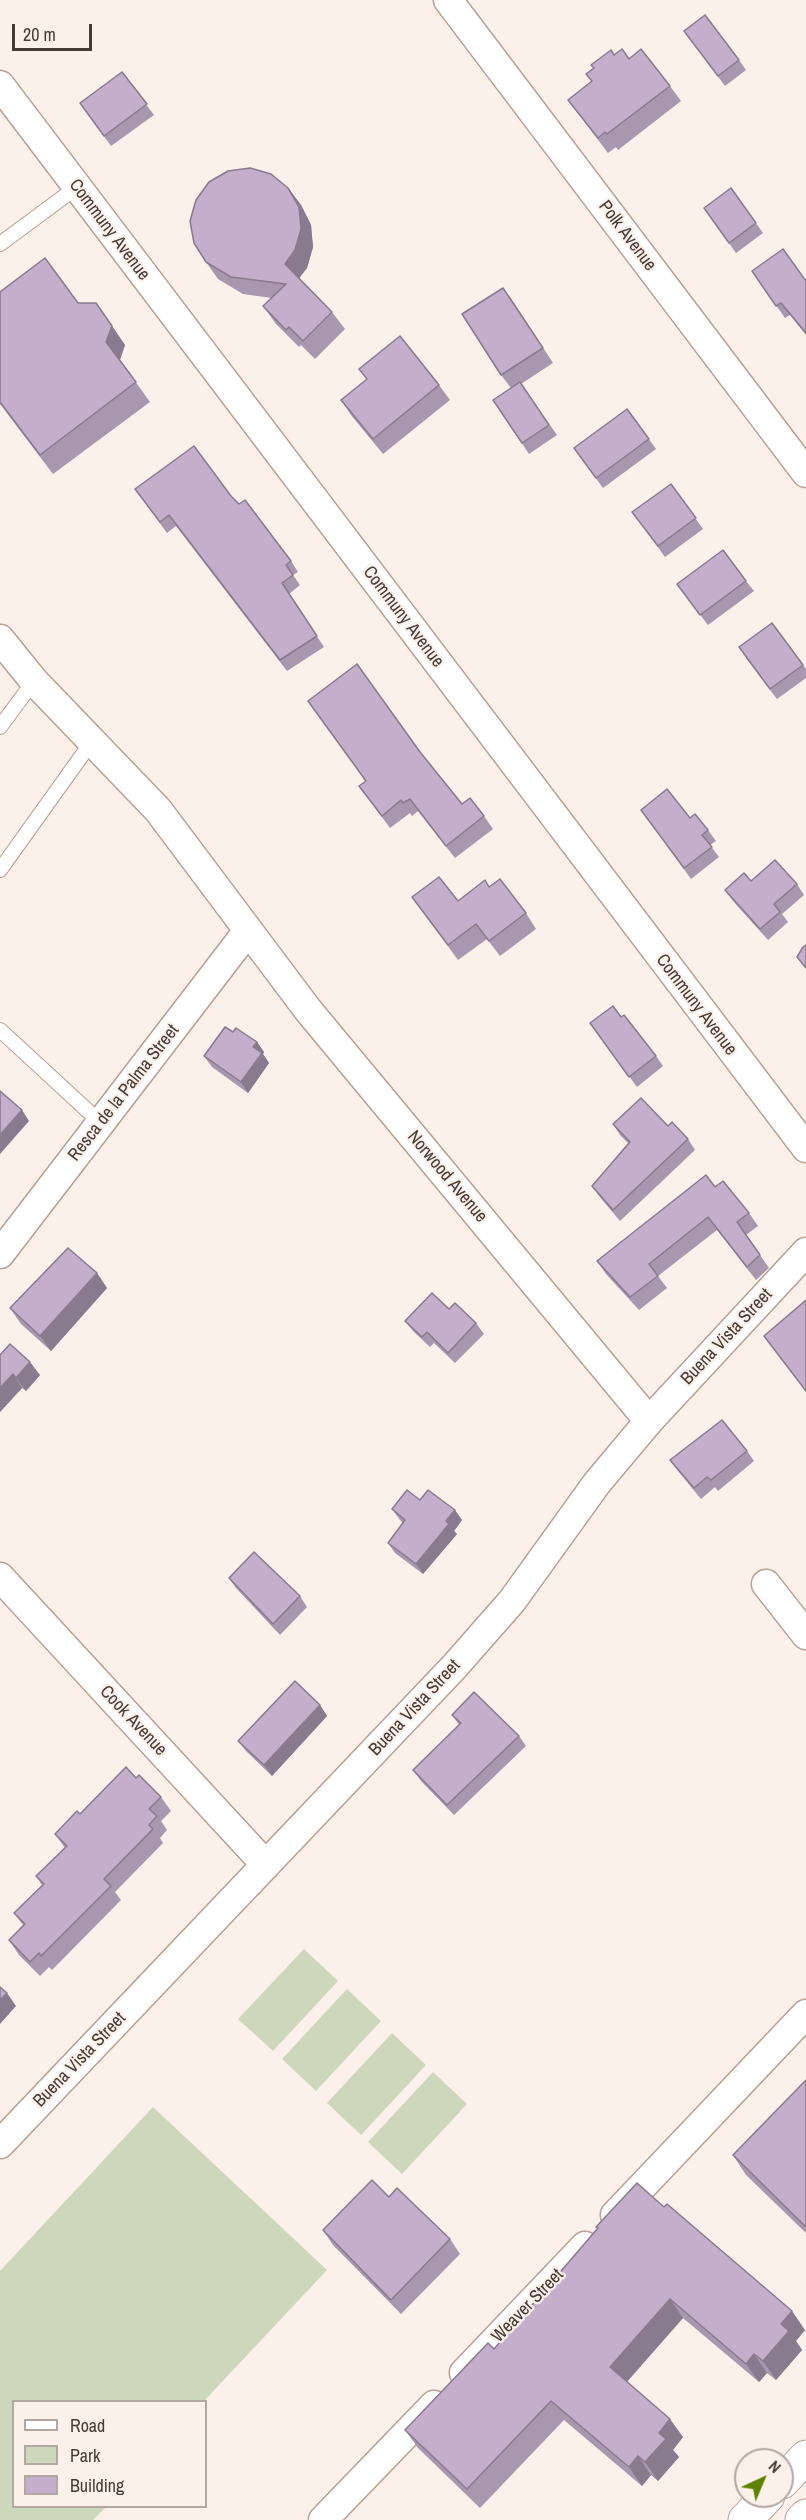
<!DOCTYPE html>
<style>
body{margin:0}
#map{position:relative;width:806px;height:2520px;overflow:hidden;background:#fcf0eb;font-family:"Archivo Narrow",sans-serif}
canvas{display:block}
.legend{position:absolute;left:12px;top:2400px;width:195px;height:108px;box-sizing:border-box;background:#fcf0eb;border:2px solid #b3a7a2;margin:0;padding:8px 10px;list-style:none;font-size:18px;color:#453a35}
.legend li{display:flex;align-items:center;gap:12px;height:30px}
.legend b{width:30px;border:2px solid #b3a7a2}
.north{position:absolute;left:734px;top:2448px;width:60px;height:60px;box-sizing:border-box;background:#fcf0eb;border:2px solid #b3a7a2;border-radius:50%;rotate:44deg;font-size:16px;font-weight:700;line-height:24px;text-align:center;color:#453a35}
.north::after{content:'';display:block;margin:auto;width:21px;height:27px;background:#5d8100;clip-path:polygon(50% 0,100% 100%,50% 72%,0 100%)}
.scale{position:absolute;left:12px;top:24px;width:80px;height:27px;box-sizing:border-box;border:3px solid #453a35;border-top:0;padding-left:8px;font-size:18px;line-height:21px;white-space:nowrap;color:#453a35;-webkit-text-stroke:4px #fcf0eb;paint-order:stroke}
</style>
<div id="map">
<canvas width="806" height="2520"></canvas>
<ul class="legend">
<li><b style="height:8px;background:#fff"></b>Road</li>
<li><b style="height:16px;background:#cdd7bb"></b>Park</li>
<li><b style="height:16px;background:#c4aecb"></b>Building</li>
</ul>
<div class="north">N</div>
<div class="scale">20 m</div>
</div>
<script>
const g = document.querySelector('canvas').getContext('2d');
g.lineJoin = 'round';
function fill(path, color) {
  g.fillStyle = color;
  g.fill(path, 'evenodd');
}
function shape(rows) {
  const path = new Path2D();
  for (const r of rows) {
    path.moveTo(r[0], r[1]);
    for (let i = 2; i < r.length; i += 2) path.lineTo(r[i], r[i + 1]);
  }
  return path;
}
function stroke(path, color, width, dash) {
  g.strokeStyle = color;
  g.lineWidth = width;
  g.lineCap = dash ? 'butt' : 'round';
  g.setLineDash(dash || []);
  g.stroke(path);
}
function write(font, color, halo, rows, align = 'center') {
  g.font = font + ' "Archivo Narrow",sans-serif';
  g.lineWidth = 4.5;
  g.setLineDash([]);
  g.textBaseline = 'middle';
  g.strokeStyle = halo;
  g.fillStyle = color;
  for (const [text, x, y, turn = 0] of rows) {
    g.save();
    g.translate(x, y);
    g.rotate((+turn || 0) * Math.PI / 180);
    g.textAlign = isNaN(turn) ? turn : align;
    if (halo) g.strokeText(text, 0, 0);
    g.fillText(text, 0, 0);
    g.restore();
  }
}
const green = shape([
 [304,1949,338,1981,273,2051,238,2019],
 [347,1989,381,2021,316,2091,282,2059],
 [392,2033,426,2065,361,2135,327,2103],
 [433,2072,467,2104,402,2174,368,2142],
 [153,2107,327,2270,204,2401,14,2402,14,2506,106,2507,93,2520,0,2520,0,2271]
]);
const service = shape([
 [0,244,77,187],
 [0,727,34,681],
 [0,870,93,740],
 [0,1030,101,1123]
]);
const minor = shape([
 [448,0,806,473],
 [0,85,806,1148],
 [0,639,34,681,158,810,308,1010,649,1421],
 [0,1254,247,932],
 [0,1577,266,1865],
 [766,1584,806,1635],
 [0,2144,454,1667,512,1601,597,1483,649,1421,806,1252],
 [615,2215,806,2014],
 [464,2373,585,2246],
 [323,2520,434,2405]
]);
const secondary = shape([
 [782,2482,806,2457],
 [745,2520,768,2496],
 [802,2520,806,2516]
]);
const wall = shape([
 [684,31,739,60,746,70,725,86],
 [614,55,629,59,670,86,681,101,618,150,616,147,608,153,568,100,592,82,586,74],
 [122,72,154,115,111,146,80,103],
 [288,188,301,205,311,225,313,247,307,268,299,278,332,312,345,329,315,359,301,345,299,347,276,324,263,306,272,298,243,294,218,279,206,262],
 [731,188,763,233,736,253,704,208],
 [752,271,806,281,806,335,790,315,785,318],
 [503,288,553,363,521,384,557,435,529,454,493,400,511,388,501,375],
 [0,292,78,303,96,303,125,345,120,360,150,402,53,474,0,404],
 [359,369,439,385,450,400,383,454,351,415,341,400,367,379],
 [627,409,656,449,603,488,574,448],
 [671,484,703,529,665,557,632,512],
 [135,489,231,496,291,561,298,572,293,575,300,585,289,594,324,647,287,671,176,526,167,533],
 [746,581,754,591,708,625,677,584],
 [772,623,806,669,806,678,777,699,746,658],
 [420,752,462,804,484,816,493,829,455,858,418,811,412,816,410,813,390,828,359,786],
 [641,810,690,818,708,830,716,841,710,845,719,857,691,879],
 [751,881,797,884,804,895,782,914,788,922,768,940,733,901,725,890],
 [489,887,526,913,536,929,500,956,487,939,458,960,412,897,458,901],
 [621,1017,656,1056,663,1066,637,1087,590,1023],
 [233,1032,257,1042,264,1052,263,1054,269,1063,248,1093,212,1067,204,1056],
 [613,1124,668,1126,688,1139,695,1150,620,1221,599,1196,592,1186,628,1143,620,1135],
 [715,1187,749,1213,758,1226,746,1235,769,1268,756,1280,717,1230,658,1276,667,1288,639,1310,606,1274,597,1261],
 [97,1273,107,1288,51,1351,21,1324,10,1308],
 [449,1309,476,1323,484,1334,455,1363,434,1343,430,1347,413,1331,405,1321],
 [0,1355,40,1375,26,1391,22,1388,0,1412],
 [747,1451,754,1461,718,1491,715,1487,701,1499,678,1471,670,1460],
 [420,1500,462,1520,454,1531,457,1534,423,1574,395,1553,388,1543,403,1523,400,1520,392,1509],
 [229,1578,300,1596,307,1607,280,1635,236,1588],
 [320,1705,327,1716,272,1776,246,1751,238,1741],
 [452,1715,519,1736,526,1746,454,1815,421,1781,413,1770,459,1725],
 [136,1778,161,1797,171,1811,161,1821,167,1830,160,1838,163,1843,115,1892,121,1900,52,1970,49,1967,40,1976,19,1955,9,1940,23,1925,14,1913,42,1885,36,1876,65,1848,55,1834,80,1814],
 [806,2080,806,2233,746,2175,733,2155],
 [389,2197,450,2239,460,2254,401,2314,333,2245,323,2230],
 [596,2227,805,2330,796,2341,802,2350,776,2380,767,2373,759,2382,683,2318,627,2382,683,2437,673,2450,679,2457,658,2481,651,2475,642,2486,564,2420,480,2508,418,2448,405,2430,494,2349,598,2229]
]);
const shadedWall = shape([
 [288,188,301,205,311,225,313,247,307,268,297,281,285,264],
 [503,288,514,303,553,363],
 [112,326,125,345,119,362,106,342],
 [257,1042,264,1052,263,1054,269,1063,248,1093,241,1082,253,1047],
 [22,1110,29,1121,0,1154,0,1135],
 [97,1273,107,1288,51,1351,40,1336],
 [30,1362,40,1375,26,1391,16,1378],
 [13,1374,22,1388,0,1412,0,1388],
 [455,1510,462,1520,454,1531,457,1534,423,1574,416,1564],
 [320,1705,327,1716,272,1776,264,1765],
 [7,1993,16,2006,0,2024,0,2000],
 [670,2299,683,2318,623,2386,610,2367],
 [792,2311,805,2330,796,2341,802,2350,776,2380,763,2361,781,2324],
 [754,2354,767,2373,759,2382,746,2364],
 [670,2419,683,2437,673,2450,679,2457,658,2481,645,2462,659,2433],
 [638,2456,651,2475,642,2486,629,2467]
]);
const building = shape([
 [705,15,739,60,718,76,684,31,705,15],
 [622,49,629,59,641,49,670,86,607,134,605,132,598,138,568,100,592,81,586,74,594,68,591,65,611,50,614,55,622,49],
 [122,72,147,104,104,136,80,103,122,72],
 [250,168,271,174,288,188,299,207,301,229,295,250,285,264,332,312,303,341,289,327,286,330,263,306,286,284,231,277,206,262,194,243,190,221,196,200,209,182,228,171,250,168],
 [731,188,756,223,729,243,704,208,731,188],
 [783,249,806,281,806,333,781,303,776,306,752,271,783,249],
 [45,258,78,303,96,303,112,326,106,342,136,382,40,455,0,402,0,292,45,258],
 [503,288,543,348,501,375,462,314,503,288],
 [400,336,439,385,373,439,341,400,367,379,359,369,400,336],
 [520,382,549,425,522,443,493,400,520,382],
 [627,409,649,439,596,478,574,448,627,409],
 [194,446,231,496,239,504,245,500,291,561,286,565,293,575,282,583,317,636,280,660,169,515,160,522,135,489,194,446],
 [671,484,696,518,658,546,632,512,671,484],
 [723,550,746,581,700,615,677,584,723,550],
 [772,623,803,665,770,689,739,647,772,623],
 [357,664,420,752,462,804,470,798,484,816,446,846,410,799,403,803,401,800,382,816,359,786,366,781,308,701,357,664],
 [667,789,690,818,695,814,708,830,702,835,712,847,684,868,641,810,667,789],
 [775,860,797,884,774,904,780,912,760,929,725,890,744,873,751,881,775,860],
 [439,877,458,901,485,880,489,887,500,879,526,913,489,941,476,924,448,945,412,897,439,877],
 [806,945,806,968,797,957,803,947,806,945],
 [613,1006,621,1017,624,1015,656,1056,629,1077,590,1023,613,1006],
 [225,1027,233,1032,236,1028,257,1042,253,1047,262,1053,241,1082,204,1056,225,1027],
 [0,1091,22,1110,0,1135,0,1091],
 [641,1098,668,1126,672,1122,688,1139,613,1210,592,1186,630,1142,613,1124,641,1098],
 [706,1175,715,1187,723,1181,749,1213,737,1222,760,1255,747,1267,708,1217,649,1264,658,1276,630,1297,597,1261,706,1175],
 [68,1248,97,1273,40,1336,10,1308,68,1248],
 [432,1293,449,1309,455,1303,476,1323,448,1353,427,1332,422,1337,405,1321,432,1293],
 [806,1300,806,1391,764,1336,806,1300],
 [10,1344,30,1362,16,1378,13,1374,0,1388,0,1355,10,1344],
 [722,1420,747,1451,711,1480,707,1477,694,1488,670,1460,722,1420],
 [407,1490,420,1500,428,1490,455,1510,446,1521,449,1524,416,1564,388,1543,405,1520,392,1509,407,1490],
 [254,1552,300,1596,273,1624,229,1578,254,1552],
 [295,1681,320,1705,264,1765,238,1741,295,1681],
 [474,1692,519,1736,447,1805,413,1770,461,1723,452,1715,474,1692],
 [126,1767,136,1778,139,1775,161,1797,149,1809,157,1816,149,1825,153,1829,104,1879,111,1886,41,1956,39,1953,30,1962,9,1940,25,1924,14,1913,44,1884,36,1876,67,1846,55,1834,77,1811,80,1814,126,1767],
 [0,1987,7,1993,0,2000,0,1987],
 [806,2080,806,2227,733,2155,806,2080],
 [372,2180,389,2197,397,2188,450,2239,391,2300,323,2230,372,2180],
 [637,2183,664,2207,667,2204,792,2311,781,2324,789,2331,763,2361,754,2354,746,2364,670,2299,610,2367,670,2419,659,2433,666,2439,645,2462,638,2456,629,2467,551,2401,467,2489,405,2430,488,2343,494,2349,598,2228,596,2227,637,2183]
]);
const streetNames = [
 ["Communy Avenue",109,230,53],
 ["Polk Avenue",627,236,53],
 ["Communy Avenue",403,617,53],
 ["Communy Avenue",696,1005,53],
 ["Resca de la Palma Street",124,1093,-52],
 ["Norwood Avenue",447,1177,50],
 ["Buena Vista Street",727,1337,-47],
 ["Buena Vista Street",415,1708,-47],
 ["Cook Avenue",133,1721,47],
 ["Buena Vista Street",80,2060,-46],
 ["Weaver Street",528,2306,-46]
];
fill(green, '#cdd7bb');
stroke(service, '#b99e93', 16);
stroke(minor, '#b99e93', 31);
stroke(secondary, '#b99e93', 35);
stroke(service, '#fff', 14);
stroke(minor, '#fff', 28);
stroke(secondary, '#fff', 33);
fill(wall, '#a996af');
fill(shadedWall, '#897a8e');
fill(building, '#c4aecb');
stroke(building, '#897a8e', 1.5);
write('18px', '#453a35', '#fcf0eb', streetNames);
</script>
